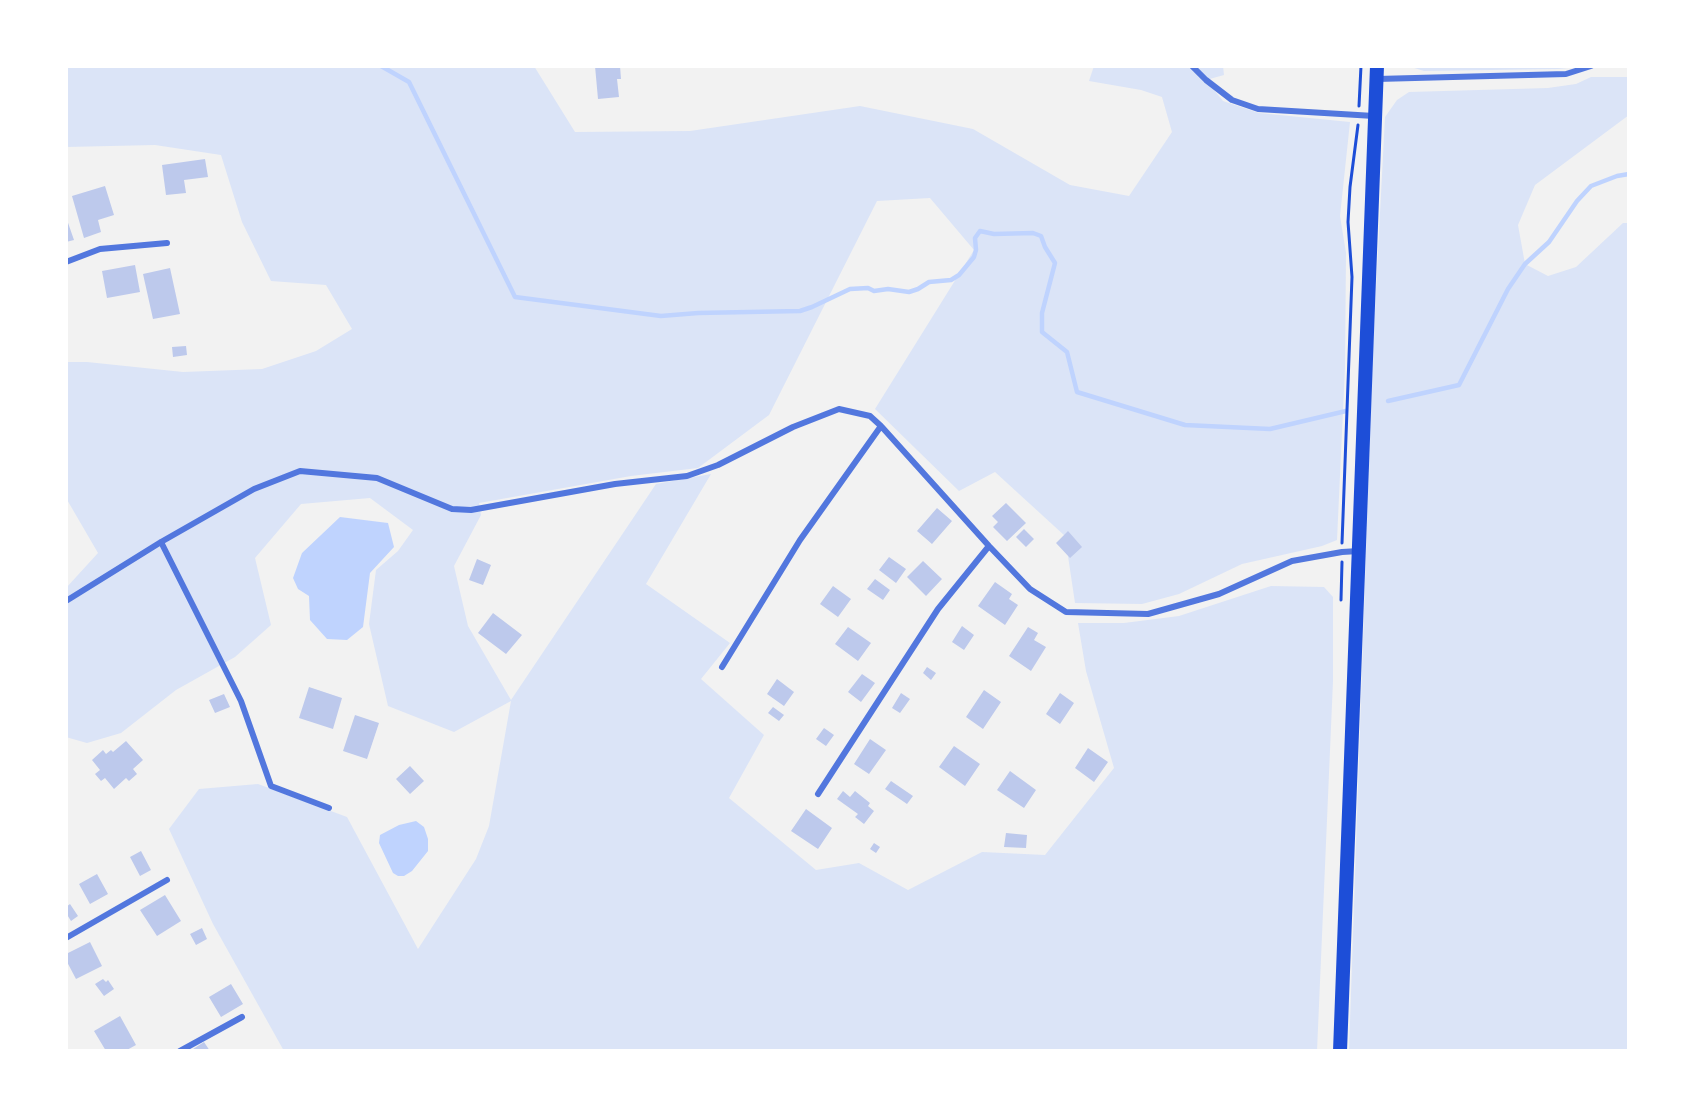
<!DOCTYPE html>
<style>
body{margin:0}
#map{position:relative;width:1695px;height:1117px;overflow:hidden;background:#f2f2f2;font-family:Quicksand,sans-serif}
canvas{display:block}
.frame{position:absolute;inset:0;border:68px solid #fff;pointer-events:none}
</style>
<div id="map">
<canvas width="1695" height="1117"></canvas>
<div class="frame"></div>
</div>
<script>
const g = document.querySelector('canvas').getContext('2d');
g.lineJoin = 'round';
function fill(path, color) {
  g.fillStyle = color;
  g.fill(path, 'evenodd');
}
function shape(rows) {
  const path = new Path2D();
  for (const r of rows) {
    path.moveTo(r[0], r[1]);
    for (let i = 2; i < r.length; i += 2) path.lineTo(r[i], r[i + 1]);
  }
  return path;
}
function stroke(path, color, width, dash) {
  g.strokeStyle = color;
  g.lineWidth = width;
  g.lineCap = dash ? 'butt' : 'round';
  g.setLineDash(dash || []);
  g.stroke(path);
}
const green = shape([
 [66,66,534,66,575,132,690,131,860,106,973,129,1070,185,1129,196,1172,132,1162,97,1141,90,1089,81,1094,66,1223,66,1224,75,1206,80,1223,101,1259,113,1350,122,1340,216,1346,253,1345,368,1337,540,1322,546,1242,564,1179,594,1142,604,1075,603,1065,536,995,472,959,491,875,409,974,250,930,198,877,201,769,415,698,468,631,476,479,503,481,515,454,566,468,626,511,700,656,484,711,474,646,584,730,643,701,679,764,735,729,798,816,870,859,863,908,890,982,852,1045,855,1114,768,1086,671,1078,623,1124,623,1179,616,1271,586,1324,587,1333,597,1333,681,1317,1051,284,1051,213,924,169,829,199,789,258,784,347,817,418,949,476,859,489,826,511,701,454,732,388,706,369,624,376,570,398,551,413,530,370,498,301,504,255,558,271,625,235,657,176,690,121,733,87,743,66,737,66,588,98,553,66,498,66,362,87,362,183,372,262,369,316,351,352,329,326,285,271,281,242,222,221,155,155,145,66,147],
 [1408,66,1578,66,1578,67,1558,69,1424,71],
 [1591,77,1629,77,1629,115,1535,185,1518,225,1525,264,1548,276,1576,267,1623,223,1629,223,1629,1051,1349,1051,1373,347,1385,117,1397,100,1409,92,1548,88,1576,84]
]);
const water = shape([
 [340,517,388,523,394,547,370,573,363,627,347,640,327,639,310,620,309,596,298,589,293,578,302,553],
 [416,821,424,827,428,839,428,851,412,871,404,876,398,876,393,873,379,843,380,835,399,825]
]);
const stream = shape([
 [381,66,409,82,515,297,661,316,698,313,800,311,812,307,850,289,868,288,874,291,888,289,909,292,918,289,929,282,951,280,959,275,974,257,976,250,975,238,980,231,994,234,1033,233,1041,236,1045,247,1055,263,1042,313,1042,332,1067,352,1077,392,1185,425,1270,429,1346,411],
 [1388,401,1459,385,1508,289,1525,264,1549,242,1577,201,1591,186,1617,176,1629,174]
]);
const building = shape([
 [595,66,620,66,621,79,617,79,619,97,598,99],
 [205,159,208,177,184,180,186,193,166,195,162,165],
 [105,186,114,215,98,220,101,232,84,238,72,196],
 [66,217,74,240,66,242],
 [135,265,140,292,107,298,102,271],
 [170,268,180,314,153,319,143,274],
 [186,346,187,355,173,357,172,347],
 [1006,503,1026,523,1007,541,993,527,998,522,992,516],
 [937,508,952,521,932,544,917,531],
 [1024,529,1034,539,1026,547,1016,537],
 [1068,531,1082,547,1070,558,1056,543],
 [889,557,906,569,896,583,879,570],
 [477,559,491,565,483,585,469,580],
 [923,561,942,579,926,596,907,577],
 [875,579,890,590,883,600,867,589],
 [995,582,1012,594,1009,599,1018,605,1005,625,978,606],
 [833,586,851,599,838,617,820,604],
 [493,613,522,635,506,654,478,633],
 [962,626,974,635,964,650,952,642],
 [848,627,871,643,858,661,835,644],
 [1028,627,1038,633,1034,640,1046,647,1031,671,1009,656],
 [927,667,936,673,931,680,923,673],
 [862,674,875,683,861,702,848,692],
 [777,679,794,692,784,706,767,694],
 [309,687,342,698,333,729,299,718],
 [984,690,1001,702,983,729,966,717],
 [901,693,910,699,900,713,892,708],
 [1060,693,1074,703,1060,724,1046,714],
 [224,694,230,707,215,713,209,700],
 [773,707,784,715,779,721,768,713],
 [355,715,379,723,367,759,343,751],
 [824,728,834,735,826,746,816,739],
 [870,739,886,750,869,774,854,764],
 [126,741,143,760,133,769,137,774,129,781,126,778,114,789,105,778,101,781,95,774,100,770,92,760,103,750,106,754,111,750,113,752],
 [954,746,980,764,965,786,939,767],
 [1088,748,1108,762,1094,782,1075,768],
 [410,766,424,781,410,794,396,779],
 [1010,771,1036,790,1024,808,997,790],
 [891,781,913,796,907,804,885,789],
 [843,791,850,797,855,791,870,803,868,806,874,811,864,824,855,817,858,814,837,799],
 [806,809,832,828,818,849,791,831],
 [1006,833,1027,835,1026,848,1004,847],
 [874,843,880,847,876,853,870,849],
 [141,851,151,870,140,876,130,857],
 [97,874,108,894,90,904,79,884],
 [165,895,181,921,157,936,140,910],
 [70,904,78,916,71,921,66,913,66,907],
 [202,928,207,939,196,945,190,934],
 [90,942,102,966,76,979,66,960,66,954],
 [103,979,106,982,108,980,114,989,104,996,95,984],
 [231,984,243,1004,221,1017,209,997],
 [120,1016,136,1045,125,1051,106,1051,94,1031],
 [204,1042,210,1051,190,1051]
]);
const path = shape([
 [1359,106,1361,66],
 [1342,543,1352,277,1348,222,1350,187,1358,125],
 [1341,600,1342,562]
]);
const minor = shape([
 [1192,66,1206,80,1232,100,1258,109,1374,116],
 [1377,79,1566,74,1591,66],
 [66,262,100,249,167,243],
 [161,542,241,701,271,786,329,808],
 [66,601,161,542,254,489,300,471,377,478,452,509,471,510,615,484,687,476,718,465,793,427,839,409,870,416,881,426,989,546,1030,589,1066,612,1148,614,1219,594,1292,561,1342,552,1359,551],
 [722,667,800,540,881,426],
 [818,794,938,609,989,546],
 [66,938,167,880],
 [180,1051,242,1017]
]);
const primary = shape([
 [1340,1051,1377,66]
]);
fill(green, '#dbe4f7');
fill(water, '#bfd3fe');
stroke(stream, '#bfd3fe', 4.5);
fill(building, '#bdc9ec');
stroke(path, '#1d4ed8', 3);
stroke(minor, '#5277de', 6);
stroke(primary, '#1d4ed8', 14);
</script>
